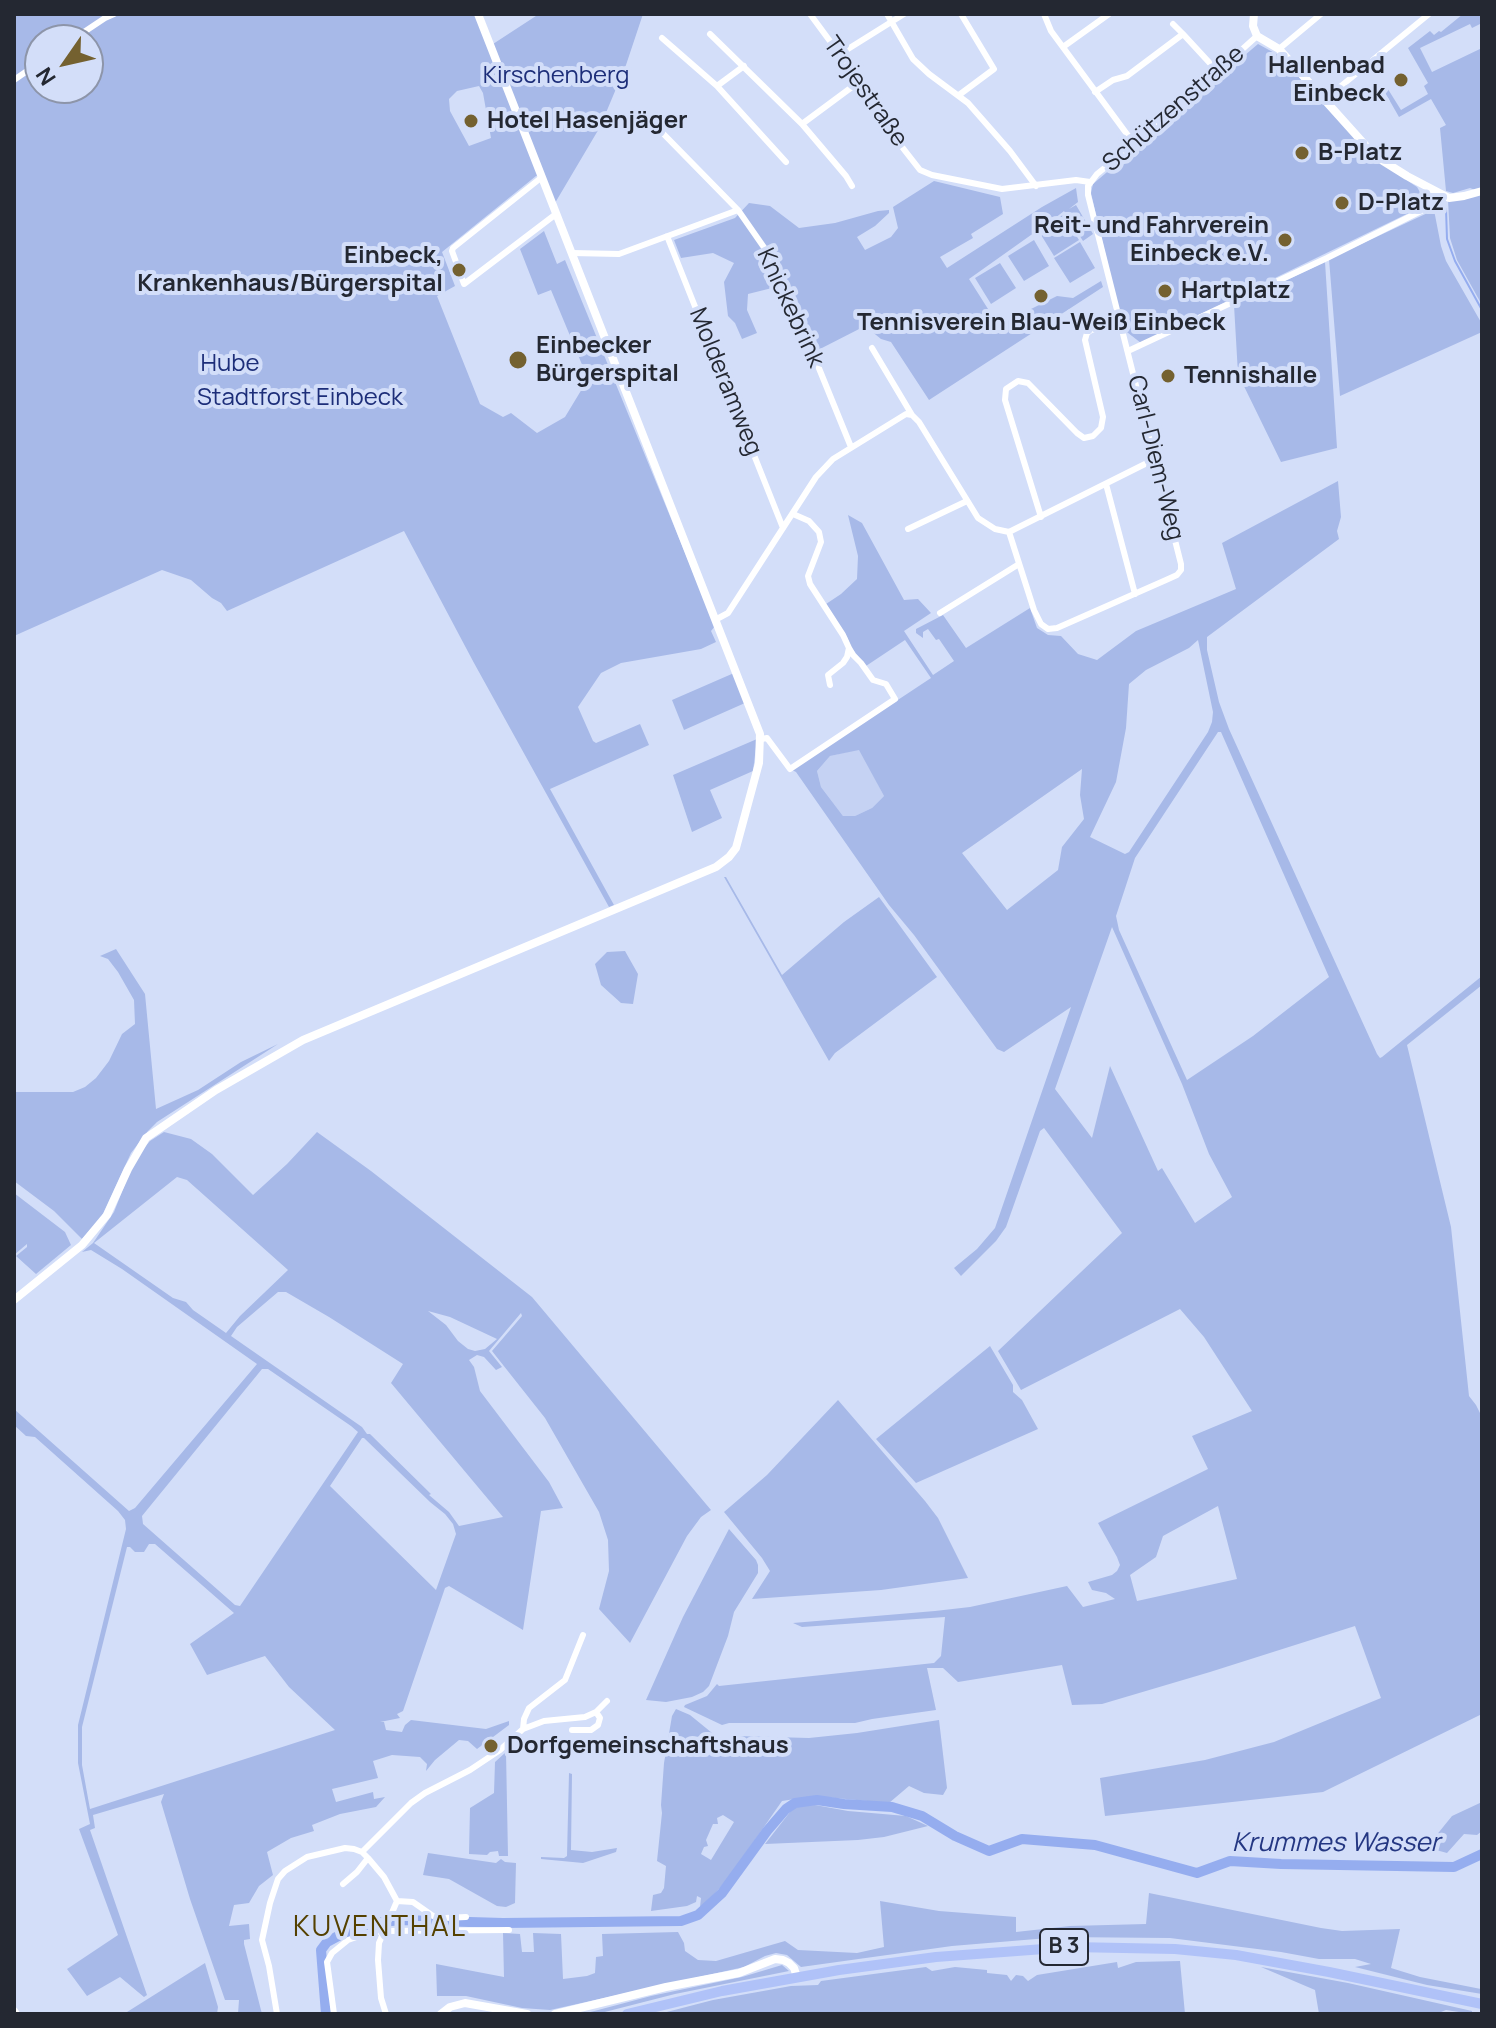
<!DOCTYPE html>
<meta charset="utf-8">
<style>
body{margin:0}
#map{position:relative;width:1496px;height:2028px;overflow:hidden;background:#d3def9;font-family:Manrope,sans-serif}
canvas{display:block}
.frame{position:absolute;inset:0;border:16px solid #242832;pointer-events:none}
.north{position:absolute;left:24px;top:24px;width:80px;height:80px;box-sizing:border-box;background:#d3def9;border:2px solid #8d95a9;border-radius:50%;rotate:236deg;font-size:22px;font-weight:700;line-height:32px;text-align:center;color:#242832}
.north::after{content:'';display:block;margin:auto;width:28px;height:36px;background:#746130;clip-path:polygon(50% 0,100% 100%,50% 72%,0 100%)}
</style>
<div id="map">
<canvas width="1496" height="2028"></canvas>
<div class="frame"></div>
<div class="north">N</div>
</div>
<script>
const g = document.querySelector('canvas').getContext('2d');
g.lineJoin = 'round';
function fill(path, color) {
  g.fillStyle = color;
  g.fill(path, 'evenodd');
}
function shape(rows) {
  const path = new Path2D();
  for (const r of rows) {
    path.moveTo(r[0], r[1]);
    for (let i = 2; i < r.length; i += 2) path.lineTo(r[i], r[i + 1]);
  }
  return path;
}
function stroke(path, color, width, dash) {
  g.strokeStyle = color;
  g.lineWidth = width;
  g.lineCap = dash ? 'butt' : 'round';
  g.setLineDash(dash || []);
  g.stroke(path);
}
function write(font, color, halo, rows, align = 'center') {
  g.font = font + ' Manrope,sans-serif';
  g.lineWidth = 8;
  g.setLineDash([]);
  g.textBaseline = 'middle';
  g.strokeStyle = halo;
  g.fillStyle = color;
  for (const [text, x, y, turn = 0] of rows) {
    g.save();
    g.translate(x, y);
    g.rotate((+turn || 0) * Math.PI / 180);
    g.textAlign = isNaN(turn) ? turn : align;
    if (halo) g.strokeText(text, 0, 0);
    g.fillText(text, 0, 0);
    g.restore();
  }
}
const built = shape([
 [860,749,884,796,872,808,855,816,843,816,821,787,817,771,830,756]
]);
const green = shape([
 [14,14,482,14,493,44,539,14,643,14,626,65,600,127,555,203,543,174,536,176,442,252,455,286,437,296,480,404,503,417,511,413,537,433,565,417,588,379,551,290,538,295,520,249,544,231,557,264,565,260,715,626,711,631,716,642,701,649,621,663,601,673,578,707,593,741,596,743,640,724,649,745,550,789,614,905,609,907,474,663,404,531,227,611,221,603,212,598,191,580,162,570,14,636],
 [40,40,88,40,88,88,40,88],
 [479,86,483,93,491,138,469,146,450,111,449,99,457,91],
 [1463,14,1482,14,1482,23,1472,28,1470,24,1420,48,1432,72,1482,48,1482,189,1475,190,1470,188,1453,193,1446,191,1440,128,1446,125,1431,99,1399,117,1383,89,1386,86,1401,110,1428,94,1424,86,1428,83,1408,48,1430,31,1434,35,1439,31,1441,32],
 [1258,44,1280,56,1373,158,1417,187,1421,194,1421,202,1413,211,1141,343,1123,329,1091,193,1093,184],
 [934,181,1000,197,1003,214,971,234,973,238,940,257,947,268,1042,207,1076,188,1078,202,1069,209,1076,205,1093,234,1083,241,1064,211,1050,222,1063,215,1079,240,1054,256,1038,230,969,279,995,320,1007,321,1057,296,1073,298,1101,281,1103,287,929,400,891,342,881,339,865,326,818,350,790,286,776,287,748,294,747,310,757,333,742,339,735,323,728,316,724,282,734,263,713,253,681,258,674,240,735,218,749,203,770,206,799,228,835,223,878,211,889,210,889,213,875,226,857,237,865,250,891,237,898,228,893,207],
 [1482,193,1482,305,1457,260,1450,238,1448,200],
 [1434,210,1441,246,1446,261,1482,324,1482,332,1340,396,1329,259],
 [1034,240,1049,266,1024,281,1008,256],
 [1080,242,1095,268,1070,283,1054,258],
 [1325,262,1337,448,1281,462,1238,374,1234,305],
 [1000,263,1016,288,991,304,975,278],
 [1338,481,1341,517,1337,531,1339,539,1207,637,1207,650,1219,702,1229,729,1377,1054,1380,1058,1382,1057,1482,976,1482,985,1407,1045,1451,1227,1469,1396,1476,1405,1482,1417,1482,1714,1323,1792,1105,1816,1100,1778,1205,1760,1274,1742,1381,1698,1355,1626,1210,1672,1102,1704,1072,1705,1062,1665,958,1682,943,1668,927,1668,936,1710,872,1719,855,1723,729,1723,722,1725,684,1707,685,1705,707,1696,717,1684,719,1686,934,1663,941,1656,945,1617,802,1627,793,1623,935,1611,970,1607,1067,1586,1083,1607,1115,1599,1106,1593,1092,1590,1088,1582,1112,1575,1117,1571,1120,1565,1117,1557,1098,1523,1208,1469,1192,1436,1252,1411,1204,1337,1180,1309,1021,1390,998,1351,1122,1233,1044,1128,1040,1131,1006,1227,996,1241,961,1276,954,1268,977,1249,995,1228,1071,1007,1004,1052,997,1049,914,935,889,905,796,772,792,770,931,678,905,640,866,666,851,647,847,637,826,604,841,594,857,579,858,556,848,515,862,523,904,600,918,599,931,613,904,631,933,675,954,661,939,639,936,640,928,629,923,632,923,638,916,633,916,629,943,615,966,648,1030,608,1037,628,1048,635,1061,636,1078,654,1097,660,1136,631,1236,589,1222,543],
 [1198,640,1213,712,1212,722,1208,732,1129,852,1125,854,1090,837,1116,782,1126,728,1129,684,1146,670,1189,648],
 [1218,732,1221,732,1329,977,1253,1036,1187,1080,1119,930,1116,916,1135,858],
 [859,750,884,796,872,808,855,816,843,816,821,787,817,771,830,756],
 [1082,769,1080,795,1084,819,1062,847,1058,870,1007,910,962,853],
 [1112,927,1182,1084,1209,1154,1232,1197,1195,1223,1162,1168,1158,1171,1110,1066,1092,1138,1055,1089],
 [1218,1506,1237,1579,1137,1601,1130,1575,1156,1557,1163,1536],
 [734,673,745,703,684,730,672,700],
 [757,739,753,771,710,790,722,818,692,832,673,775],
 [724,877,726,877,782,975,844,922,879,897,937,977,835,1053,829,1061],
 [116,949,145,994,156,1109,198,1090,241,1062,278,1044,157,1122,148,1131,131,1153,101,1218,82,1239,54,1211,14,1181,14,1092,73,1092,85,1087,96,1078,109,1061,122,1034,135,1024,134,1000,118,972,108,959,100,956],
 [625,951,638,974,633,1004,621,1003,601,985,595,964,607,952],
 [164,1132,191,1139,212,1154,253,1195,287,1164,317,1132,371,1171,532,1297,711,1510,701,1517,687,1536,630,1643,599,1609,609,1571,608,1540,599,1512,545,1418,492,1351,522,1316,521,1313,489,1351,502,1367,496,1370,484,1357,477,1355,469,1360,474,1367,480,1391,549,1482,563,1508,541,1511,523,1630,449,1586,445,1588,403,1711,397,1714,400,1718,380,1722,384,1722,386,1730,402,1732,405,1725,411,1720,486,1729,509,1721,509,1725,477,1749,468,1741,459,1740,435,1760,426,1771,427,1764,420,1757,392,1755,373,1761,378,1778,332,1789,336,1802,373,1792,374,1799,385,1797,376,1807,340,1814,312,1825,314,1831,291,1838,267,1852,273,1875,259,1886,249,1903,234,1905,229,1926,249,1924,250,1939,244,1940,244,1944,262,2014,238,2014,239,2000,225,2000,190,1899,161,1802,164,1794,93,1815,95,1828,90,1830,147,1995,144,1997,120,1977,87,1996,67,1969,118,1935,79,1829,90,1824,78,1763,78,1725,126,1529,125,1520,118,1511,35,1437,26,1436,14,1425,14,1409,129,1511,135,1508,257,1364,122,1269,91,1250,82,1252,93,1243,114,1212,129,1174,139,1154,150,1141],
 [177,1177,187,1180,288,1270,240,1316,226,1333,193,1310,186,1302,173,1298,94,1243],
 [278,1292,286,1292,329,1317,403,1364,391,1383,503,1517,459,1526,449,1512,429,1495,431,1494,370,1434,367,1434,362,1427,231,1336,237,1327],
 [428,1311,450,1317,497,1339,485,1349,475,1351,468,1349,458,1341,446,1325],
 [262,1369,268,1369,351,1426,358,1432,240,1606,235,1605,143,1524,142,1516],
 [362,1438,364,1438,430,1502,445,1514,453,1524,456,1534,436,1590,330,1486],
 [149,1544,155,1544,234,1613,190,1644,207,1675,265,1656,289,1687,335,1730,90,1809,82,1765,82,1727,127,1547,130,1547,135,1552,144,1552],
 [14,1193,65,1232,71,1245,36,1274,16,1256,27,1247,27,1244,14,1255],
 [990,1346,1013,1385,1013,1392,1022,1400,1038,1429,916,1483,876,1439],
 [838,1400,925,1501,938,1518,968,1578,881,1590,752,1599,770,1571,762,1558,724,1512,767,1475],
 [729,1529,756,1560,758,1565,758,1573,734,1612,728,1636,709,1686,703,1692,692,1697,666,1702,646,1700,683,1617],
 [676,1709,690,1715,717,1737,733,1742,737,1742,736,1736,809,1738,857,1733,939,1720,947,1788,943,1795,924,1793,909,1786,889,1803,814,1796,782,1801,727,1880,705,1904,700,1907,701,1898,697,1896,696,1902,687,1906,651,1911,653,1895,661,1893,664,1888,666,1866,657,1861,662,1813,661,1805,664,1763,672,1716],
 [723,1815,734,1822,711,1860,701,1854,704,1847,708,1846,706,1840,713,1824,718,1824,717,1818],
 [506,1752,508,1856,499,1856,498,1851,490,1852,487,1855,469,1854,470,1808,494,1793,495,1762],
 [569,1773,572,1774,571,1850,592,1852,617,1848,616,1852,583,1863,541,1859,541,1857,564,1858,567,1856],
 [1482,1802,1482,1831,1477,1835,1464,1834,1447,1853,1436,1850,1435,1837,1452,1816],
 [815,1805,848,1811,906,1816,928,1826,884,1837,858,1840,765,1844,790,1812,797,1806],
 [428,1853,496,1863,501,1859,505,1862,516,1863,515,1903,506,1907,497,1906,449,1879,423,1875],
 [1149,1893,1321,1928,1342,1931,1400,1929,1391,1968,1420,1977,1481,1989,1482,1994,1427,1985,1355,1967,1371,1964,1355,1959,1319,1959,1281,1952,1170,1938,1060,1937,952,1946,801,1967,787,1955,776,1953,765,1956,744,1967,550,2010,522,2008,466,1996,437,1996,436,1964,504,1977,503,1933,520,1934,522,1952,534,1952,533,1933,561,1934,563,1979,587,1976,595,1973,596,1957,603,1956,602,1934,678,1932,684,1943,685,1951,698,1960,716,1961,785,1941,798,1950,857,1953,884,1947,880,1901,939,1911,1016,1917,1016,1932,1070,1926,1146,1924],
 [1180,1961,1185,2014,659,2014,713,2000,791,1986,818,1985,821,1981,926,1967,932,1971,955,1967,987,1970,987,1973,1007,1975,1011,1981,1016,1975,1023,1976,1028,1981,1037,1975,1117,1962,1118,1968,1136,1962],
 [205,1963,218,2007,217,2014,129,2014,127,2012],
 [782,1965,789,1971,675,1994,597,2014,583,2014,651,1996,742,1977],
 [1261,1967,1348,1983,1472,2011,1472,2014,1446,2010,1436,2014,1319,2014,1315,1990]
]);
const stream = shape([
 [1446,209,1447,239,1455,261,1482,310]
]);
const river = shape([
 [326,2014,321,1950,327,1942,340,1935,381,1922,402,1920,503,1923,681,1921,698,1915,722,1893,767,1831,786,1809,795,1803,817,1800,844,1804,892,1807,922,1816,955,1836,989,1851,1022,1839,1095,1845,1197,1873,1230,1861,1281,1864,1454,1867,1482,1854]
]);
const minor = shape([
 [810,14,838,52,856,84,888,129,920,170,932,175,1002,189,1076,180,1090,182],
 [887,14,913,59,929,74,968,103,1010,151,1036,186],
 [1044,14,1051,31,1135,145],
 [1173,24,1183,34],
 [710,34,802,124,846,176,852,186],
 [662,38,717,86,786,162],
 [72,40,105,18,114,14],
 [1063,47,1109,14],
 [1279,49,1321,14],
 [840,54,904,14],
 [14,80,40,62],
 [717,86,744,66],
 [1095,92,1113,80,1127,76,1183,34,1218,72],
 [959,95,994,69,961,14],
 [1324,100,1429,14],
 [642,112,738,210,770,256,803,329,851,447],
 [802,124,856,84],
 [542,177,453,248,452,251,464,284,556,214],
 [667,236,783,528],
 [572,253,619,254,738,210],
 [872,348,912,415],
 [1128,351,1327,258,1425,209,1441,195],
 [1106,484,1135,594],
 [793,514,809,521,819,532,821,542,808,576,810,584,843,635,849,648,847,657,843,663,828,675,830,685],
 [1041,517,1005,400,1006,389,1018,381,1028,383,1077,433,1084,438,1093,436,1101,428,1103,417,1085,340,1087,333,1091,330,1120,324],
 [908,529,967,501],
 [1009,532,1034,610,1041,624,1048,629,1057,628,1166,580,1177,575,1181,570,1181,564,1088,195,1088,186,1097,174,1159,124,1257,36],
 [1009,532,1155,459],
 [940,613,1019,564],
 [715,620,728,613,816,477,833,459,906,414,912,415,919,422,978,518,995,529,1009,532],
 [761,739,767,738,790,769,895,699,886,684,873,680,861,663,853,655,849,648],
 [523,1729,524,1719,529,1708,565,1680,583,1635],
 [572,1730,591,1730,598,1725,600,1718,596,1712],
 [362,1852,411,1803,425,1793,470,1770,500,1750,523,1729,544,1721,585,1717,596,1712,607,1701],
 [343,1884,357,1872,368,1858],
 [397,1901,413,1902,433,1916,445,1918,466,1917],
 [277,2014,269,1966,262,1940,270,1903,278,1879,285,1871,307,1857,345,1848,354,1849,362,1852,368,1858,384,1877,397,1901,379,1943,378,1960,381,1998,386,2014],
 [334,2014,327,1962,332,1953,348,1940,368,1933,384,1931,509,1930]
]);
const tertiary = shape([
 [1254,14,1253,26,1257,36,1279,49,1375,156,1407,176,1449,198,1464,196,1482,191],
 [14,1300,82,1245,107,1215,128,1169,146,1138,216,1090,303,1040,716,867,729,857,736,848,759,763,760,734,478,14],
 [14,2011,16,2014],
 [441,2014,450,2007,465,2003,527,2014],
 [555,2014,666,1987,739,1973,775,1959,783,1960,789,1963,794,1968,797,1977]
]);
const primary = shape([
 [627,2014,722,1991,839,1970,936,1957,1071,1947,1175,1949,1236,1955,1329,1972,1482,2004]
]);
const markers = [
 [1401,80,8,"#746130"],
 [471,121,8,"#746130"],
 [1302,153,8,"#746130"],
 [1342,203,8,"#746130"],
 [1285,240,8,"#746130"],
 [459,270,8,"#746130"],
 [1165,291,8,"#746130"],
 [1041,296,8,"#746130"],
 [518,360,10,"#746130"],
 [1168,376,8,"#746130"],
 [491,1746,8,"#746130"]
];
const shields = [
 [1064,1947,48]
];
const shieldNames = [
 ["B 3",1064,1947]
];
const poiNames = [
 ["Hallenbad",1385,66,"right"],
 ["Einbeck",1385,94,"right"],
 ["Hotel Hasenjäger",487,121],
 ["B-Platz",1318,153],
 ["D-Platz",1358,203],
 ["Reit- und Fahrverein",1269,226,"right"],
 ["Einbeck e.V.",1269,254,"right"],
 ["Einbeck,",443,256,"right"],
 ["Krankenhaus/Bürgerspital",443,284,"right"],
 ["Hartplatz",1181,291],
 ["Tennisverein Blau-Weiß Einbeck",1041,323,"center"],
 ["Einbecker",536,346],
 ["Bürgerspital",536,374],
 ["Tennishalle",1184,376],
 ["Dorfgemeinschaftshaus",507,1746]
];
const parkNames = [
 ["Kirschenberg",556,76],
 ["Hube",230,364],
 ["Stadtforst Einbeck",300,398]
];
const streetNames = [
 ["Trojestraße",865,92,55],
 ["Schützenstraße",1174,109,-41],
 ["Knickebrink",790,308,65],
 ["Molderamweg",725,382,68],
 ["Carl-Diem-Weg",1155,458,76]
];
const waterNames = [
 ["Krummes Wasser",1336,1844]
];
const quarterNames = [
 ["KUVENTHAL",380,1928]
];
fill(built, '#c5d2f3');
fill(green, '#a7b9e8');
stroke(stream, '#95adef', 2);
stroke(river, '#95adef', 10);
stroke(minor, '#fff', 6);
stroke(tertiary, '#fff', 8);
stroke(primary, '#b0c2f8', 10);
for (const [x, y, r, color] of markers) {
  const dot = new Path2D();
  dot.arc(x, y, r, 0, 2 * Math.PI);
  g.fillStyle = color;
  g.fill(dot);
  stroke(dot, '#d3def9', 3);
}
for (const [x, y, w] of shields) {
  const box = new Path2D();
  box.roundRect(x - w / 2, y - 18, w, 36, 6);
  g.fillStyle = '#d3def9';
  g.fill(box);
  stroke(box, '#242832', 2);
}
write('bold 22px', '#242832', null, shieldNames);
write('bold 24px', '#242832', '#d3def9', poiNames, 'left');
write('24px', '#1d2e79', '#d3def9', parkNames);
write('24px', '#242832', '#d3def9', streetNames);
write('italic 26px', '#243782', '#d3def9', waterNames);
g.letterSpacing = '2px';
write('28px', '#554100', '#d3def9', quarterNames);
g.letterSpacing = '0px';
</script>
